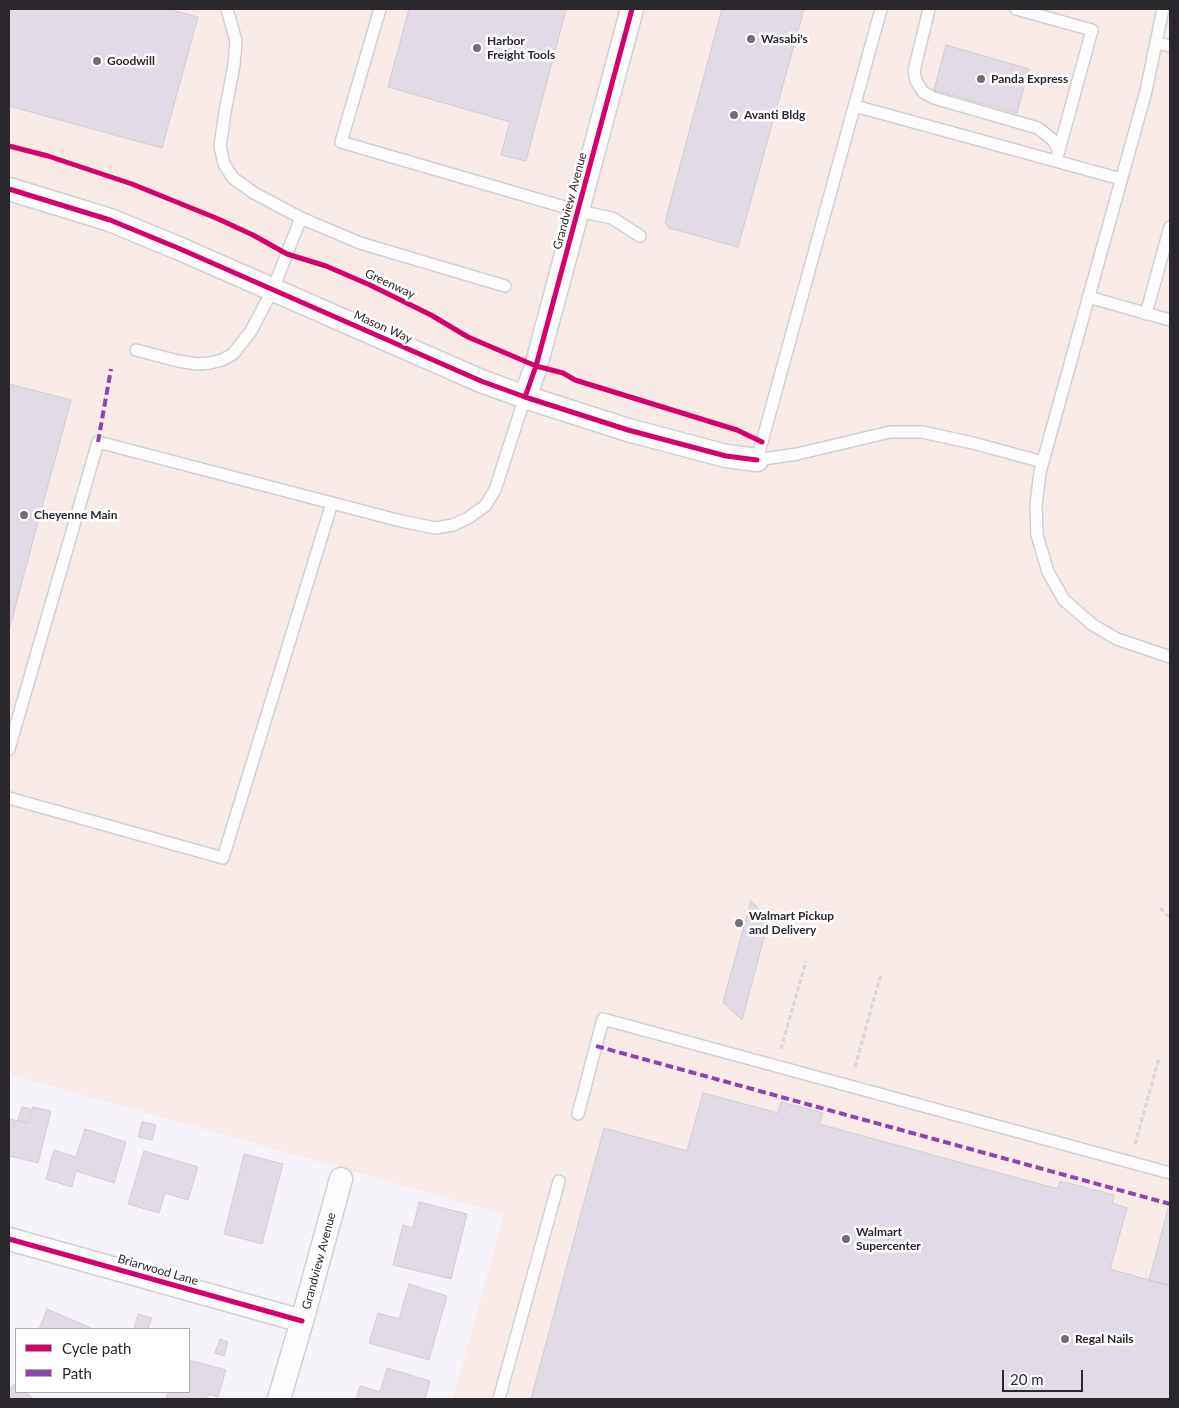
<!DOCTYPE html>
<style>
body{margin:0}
#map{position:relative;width:1179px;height:1408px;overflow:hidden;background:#f6f2f9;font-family:Lato,sans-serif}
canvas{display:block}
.frame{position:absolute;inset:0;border:10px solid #2b282d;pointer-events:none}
.legend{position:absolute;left:15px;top:1328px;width:175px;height:65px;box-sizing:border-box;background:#fff;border:1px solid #aaa9ab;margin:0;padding:6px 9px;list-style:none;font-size:15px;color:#2b282d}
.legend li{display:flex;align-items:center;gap:10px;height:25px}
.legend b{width:25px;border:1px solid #aaa9ab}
.scale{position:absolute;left:1002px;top:1370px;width:81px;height:22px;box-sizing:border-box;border:2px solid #2b282d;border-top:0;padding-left:6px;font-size:15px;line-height:18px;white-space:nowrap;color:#2b282d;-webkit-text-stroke:4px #fff;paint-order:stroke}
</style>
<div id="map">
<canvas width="1179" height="1408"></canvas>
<div class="frame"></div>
<ul class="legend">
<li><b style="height:6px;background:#d6006c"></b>Cycle path</li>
<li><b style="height:6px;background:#8e44ad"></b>Path</li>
</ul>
<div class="scale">20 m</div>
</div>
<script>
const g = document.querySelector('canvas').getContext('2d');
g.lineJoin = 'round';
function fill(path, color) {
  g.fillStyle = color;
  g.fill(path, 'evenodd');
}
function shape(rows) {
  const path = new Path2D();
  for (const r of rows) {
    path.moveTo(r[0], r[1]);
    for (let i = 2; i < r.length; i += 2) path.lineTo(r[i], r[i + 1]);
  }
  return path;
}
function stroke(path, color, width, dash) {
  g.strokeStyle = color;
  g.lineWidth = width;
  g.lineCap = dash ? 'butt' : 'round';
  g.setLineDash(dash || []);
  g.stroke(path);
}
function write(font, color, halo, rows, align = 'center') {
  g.font = font + ' Lato,sans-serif';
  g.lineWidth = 5;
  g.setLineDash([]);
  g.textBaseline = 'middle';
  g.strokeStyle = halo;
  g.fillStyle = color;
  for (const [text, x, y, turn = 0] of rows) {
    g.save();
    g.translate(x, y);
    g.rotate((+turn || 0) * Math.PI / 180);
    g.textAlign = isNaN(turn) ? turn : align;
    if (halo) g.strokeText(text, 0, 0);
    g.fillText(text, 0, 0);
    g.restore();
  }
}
const commercial = shape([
 [9,9,1170,9,1170,1399,453,1399,504,1214,9,1074]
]);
const building = shape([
 [9,9,167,9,198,17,162,148,9,106,9,9],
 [409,9,566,9,526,161,501,155,510,122,388,87,409,9],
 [722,9,804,9,738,247,669,228,665,222,722,9],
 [946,45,1029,69,1017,113,934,90,946,45],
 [9,384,71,400,9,630,9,384],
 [751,901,769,919,742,1020,723,1002,751,901],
 [703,1093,778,1113,781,1102,823,1113,819,1124,1058,1189,1060,1181,1114,1195,1112,1203,1127,1208,1110,1269,1170,1286,1170,1399,531,1399,604,1128,687,1151,703,1093],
 [22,1107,31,1109,27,1123,18,1120,22,1107],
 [33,1107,51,1111,38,1163,10,1156,9,1161,9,1119,29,1123,33,1107],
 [142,1122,156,1125,152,1140,138,1137,142,1122],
 [85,1129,126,1142,114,1183,76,1171,72,1187,46,1179,54,1150,76,1157,85,1129],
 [144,1151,198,1167,188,1200,165,1193,159,1213,128,1204,144,1151],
 [244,1154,283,1164,262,1244,224,1234,244,1154],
 [419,1202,467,1214,451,1279,393,1265,403,1225,413,1228,419,1202],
 [1168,1209,1170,1210,1170,1286,1149,1280,1168,1209],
 [409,1284,447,1296,429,1360,369,1343,378,1313,399,1319,409,1284],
 [47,1309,91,1328,90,1329,39,1329,47,1309],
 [138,1314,152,1318,148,1329,134,1329,138,1314],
 [220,1339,228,1342,224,1356,215,1353,220,1339],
 [189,1360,226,1370,218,1397,209,1394,207,1399,166,1399,168,1392,189,1392,189,1360],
 [387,1368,430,1381,425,1399,356,1399,360,1386,380,1392,387,1368],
 [16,1383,16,1392,26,1392,33,1399,9,1399,9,1389,16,1383]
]);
const path = shape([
 [1160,908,1170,918],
 [781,1049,806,961],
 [855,1067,881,974],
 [1135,1144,1159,1058]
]);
const lane = shape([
 [227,9,236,41,234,65,225,112,220,146,224,164,233,178,254,193,301,218,360,243,505,286],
 [380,9,341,142,578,211,612,218,640,236],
 [881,9,757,460,797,454,890,432,922,432,973,443,1043,462],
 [929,9,914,71,916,81,923,92,934,98,1038,128,1053,140,1059,151],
 [1016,9,1092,30,1058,154],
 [1163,9,1146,91,1040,472,1036,505,1037,535,1048,572,1064,600,1093,625,1117,639,1170,657],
 [1157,43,1170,46],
 [855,106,1121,179],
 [1088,297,1170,320],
 [1146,314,1170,227],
 [136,350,178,361,197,364,210,363,222,360,233,354,251,331,273,289,301,218],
 [9,749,98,442,401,521,435,528,453,525,468,518,485,506,495,490,525,397],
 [9,798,223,858,332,503],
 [578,1114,603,1019,1170,1173],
 [499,1399,559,1181]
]);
const street = shape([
 [9,189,110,220,178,248,481,381,525,397,628,430,726,456,757,460],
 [525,397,536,366,632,9],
 [9,1239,302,1321],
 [279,1399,302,1321,341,1179]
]);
const quiet = shape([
 [98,442,111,369],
 [596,1046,1170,1204]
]);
const cycleway = shape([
 [9,146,48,156,132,184,216,218,253,235,287,254,326,266,370,285,431,315,468,337,536,366,563,373,575,380,737,430,762,442],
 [9,189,110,220,178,248,481,381,525,397,628,430,726,456,757,460],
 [525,397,536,366,632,9],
 [9,1239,302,1321]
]);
const markers = [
 [751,39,5,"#726f74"],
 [477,48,5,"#726f74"],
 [97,61,5,"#726f74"],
 [981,79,5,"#726f74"],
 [734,115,5,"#726f74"],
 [24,515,5,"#726f74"],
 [739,923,5,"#726f74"],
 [846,1239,5,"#726f74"],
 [1065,1339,5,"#726f74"]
];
const poiNames = [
 ["Wasabi's",761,39],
 ["Harbor",487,41],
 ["Freight Tools",487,55],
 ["Goodwill",107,61],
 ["Panda Express",991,79],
 ["Avanti Bldg",744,115],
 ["Cheyenne Main",34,515],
 ["Walmart Pickup",749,916],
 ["and Delivery",749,930],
 ["Walmart",856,1232],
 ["Supercenter",856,1246],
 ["Regal Nails",1075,1339]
];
const streetNames = [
 ["Grandview Avenue",570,201,-75],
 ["Greenway",390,284,25],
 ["Mason Way",383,327,24],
 ["Grandview Avenue",319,1261,-75],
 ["Briarwood Lane",158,1270,16]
];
fill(commercial, '#f8eae6');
fill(building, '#e2dbe7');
stroke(building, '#d0cdd2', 1);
stroke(lane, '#d1cfd4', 14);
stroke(street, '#d1cfd4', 25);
stroke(path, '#d7d6d9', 3, [5, 2.5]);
stroke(lane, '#fefdfe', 11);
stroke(street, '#fefdfe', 22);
stroke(quiet, '#8e44ad', 4, [8, 4]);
stroke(cycleway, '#d6006c', 5);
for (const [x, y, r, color] of markers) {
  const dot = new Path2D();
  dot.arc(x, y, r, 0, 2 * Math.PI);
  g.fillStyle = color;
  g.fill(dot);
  stroke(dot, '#fff', 2);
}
write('bold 12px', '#2b282d', '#fff', poiNames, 'left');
write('12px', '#2b282d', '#fff', streetNames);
</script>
